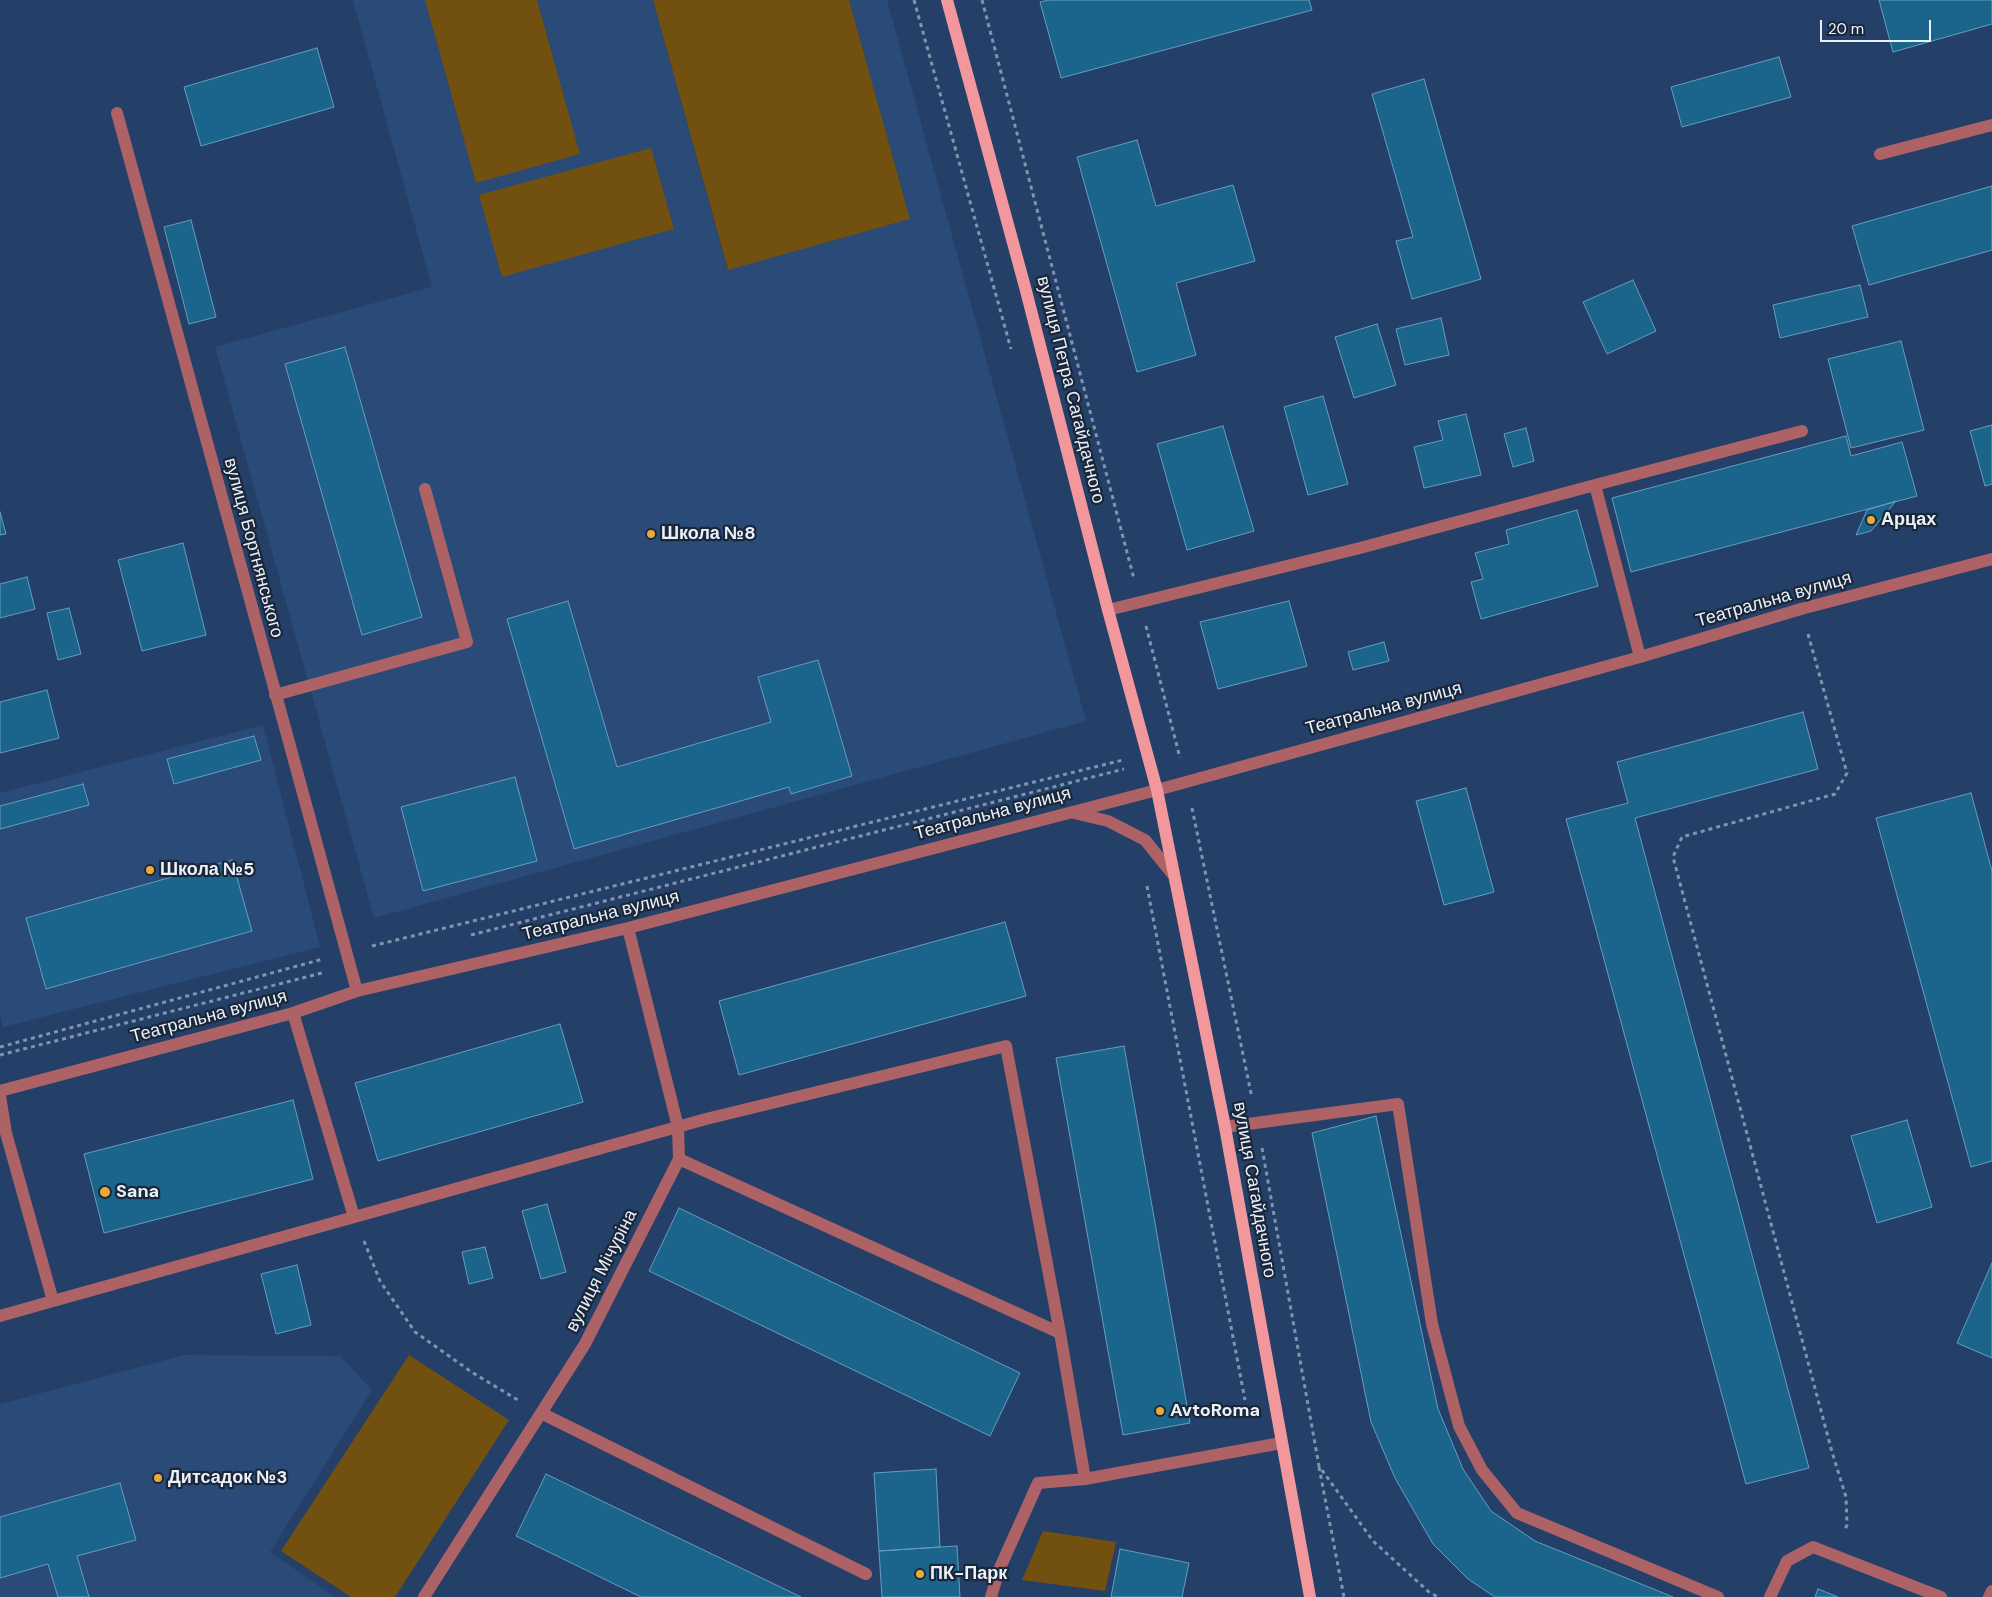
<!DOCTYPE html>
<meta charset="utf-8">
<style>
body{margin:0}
#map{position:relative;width:1992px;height:1597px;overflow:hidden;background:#244068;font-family:"DM Sans",sans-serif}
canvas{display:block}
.scale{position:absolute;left:1820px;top:20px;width:111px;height:22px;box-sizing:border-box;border:2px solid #eaf1fb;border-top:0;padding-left:6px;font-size:15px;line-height:18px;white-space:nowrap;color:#eaf1fb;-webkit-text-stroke:4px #1a2739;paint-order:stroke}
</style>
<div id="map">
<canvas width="1992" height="1597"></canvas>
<div class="scale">20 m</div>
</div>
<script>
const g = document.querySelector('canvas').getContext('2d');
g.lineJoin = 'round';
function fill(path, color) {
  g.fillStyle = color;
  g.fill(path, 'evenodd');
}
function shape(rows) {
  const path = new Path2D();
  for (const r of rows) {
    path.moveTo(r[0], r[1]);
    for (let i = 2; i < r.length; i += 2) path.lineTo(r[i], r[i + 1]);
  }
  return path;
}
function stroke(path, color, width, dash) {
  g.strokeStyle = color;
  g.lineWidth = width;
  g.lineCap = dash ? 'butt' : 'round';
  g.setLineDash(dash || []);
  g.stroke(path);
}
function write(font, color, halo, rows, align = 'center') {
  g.font = font + ' "DM Sans",sans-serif';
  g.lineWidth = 4.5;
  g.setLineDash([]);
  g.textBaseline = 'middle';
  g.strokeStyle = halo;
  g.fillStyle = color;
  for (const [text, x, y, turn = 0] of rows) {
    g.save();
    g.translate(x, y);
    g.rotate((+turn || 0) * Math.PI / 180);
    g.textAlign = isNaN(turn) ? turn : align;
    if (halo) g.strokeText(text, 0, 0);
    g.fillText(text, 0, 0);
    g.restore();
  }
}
const built = shape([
 [353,0,425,0,476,182,580,154,537,0,653,0,727,269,910,219,849,0,887,0,1086,721,374,918,215,347,432,287],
 [263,725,320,947,3,1027,0,1014,0,793],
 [185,1355,340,1356,372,1390,270,1552,335,1597,0,1597,0,1404]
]);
const green = shape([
 [425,0,537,0,580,154,476,183],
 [653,0,849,0,910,219,728,270],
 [651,148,674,229,502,277,479,195],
 [409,1355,509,1420,395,1597,351,1597,281,1551],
 [1043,1531,1116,1542,1105,1591,1022,1580]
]);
const building = shape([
 [1049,0,1309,0,1312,10,1061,78,1040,2,1049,0],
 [1879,0,1992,0,1992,24,1893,52,1879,0],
 [317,48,334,107,201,146,184,87,317,48],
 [1779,57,1791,97,1682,127,1671,87,1779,57],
 [1424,79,1481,279,1412,299,1396,241,1413,237,1372,94,1424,79],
 [1137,140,1156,206,1233,185,1255,261,1176,283,1196,355,1137,372,1077,157,1137,140],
 [1992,186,1992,250,1869,285,1852,226,1992,186],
 [191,220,216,317,189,324,164,227,191,220],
 [1633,280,1656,331,1607,354,1583,302,1633,280],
 [1860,285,1868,317,1780,338,1773,305,1860,285],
 [1441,318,1449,355,1405,365,1396,329,1441,318],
 [1377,324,1396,385,1354,398,1335,337,1377,324],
 [1901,341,1924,430,1851,448,1828,359,1901,341],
 [345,347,422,617,362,635,285,364,345,347],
 [1323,396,1348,484,1308,495,1284,407,1323,396],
 [1466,414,1481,475,1424,488,1414,447,1443,440,1438,421,1466,414],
 [1992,425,1992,484,1985,486,1970,431,1992,425],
 [1223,426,1254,531,1187,550,1157,444,1223,426],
 [1526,428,1534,461,1513,467,1504,434,1526,428],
 [1846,436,1851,456,1902,442,1917,496,1631,572,1612,498,1846,436],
 [1896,501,1871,531,1856,535,1867,510,1896,501],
 [1577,510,1598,586,1481,619,1471,582,1483,579,1475,553,1509,544,1506,530,1577,510],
 [0,512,6,534,0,535,0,512],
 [183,543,206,635,142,651,118,560,183,543],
 [27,577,35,609,0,618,0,584,27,577],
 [568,601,617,767,771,722,758,677,818,660,852,776,791,794,789,787,574,849,507,619,568,601],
 [1289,601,1307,666,1218,689,1200,622,1289,601],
 [69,608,81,654,58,660,47,613,69,608],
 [1384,642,1389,661,1353,670,1348,652,1384,642],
 [47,690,59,738,0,753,0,702,47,690],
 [1803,712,1818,769,1635,818,1809,1468,1746,1484,1566,819,1628,803,1617,762,1803,712],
 [254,736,261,760,174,784,167,759,254,736],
 [515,777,537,861,423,891,401,807,515,777],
 [83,784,89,805,0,829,0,806,83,784],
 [1466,788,1494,892,1444,905,1416,801,1466,788],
 [1971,793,1992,871,1992,1161,1971,1167,1876,818,1971,793],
 [232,860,252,931,46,989,26,918,232,860],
 [1005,922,1026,996,739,1075,719,1001,1005,922],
 [560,1024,583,1102,378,1161,355,1083,560,1024],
 [1124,1046,1190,1423,1123,1435,1056,1058,1124,1046],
 [293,1100,313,1179,104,1233,84,1154,293,1100],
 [1376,1116,1438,1409,1463,1469,1491,1511,1535,1541,1673,1597,1495,1597,1468,1579,1433,1544,1395,1478,1371,1422,1312,1133,1376,1116],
 [1907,1120,1932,1207,1877,1223,1851,1136,1907,1120],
 [547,1204,566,1272,541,1279,522,1211,547,1204],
 [679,1208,1020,1373,990,1436,649,1271,679,1208],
 [485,1247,493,1278,469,1284,462,1252,485,1247],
 [1992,1263,1992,1358,1957,1343,1992,1263],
 [297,1265,311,1325,276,1334,261,1274,297,1265],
 [936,1469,940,1547,879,1551,874,1473,936,1469],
 [546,1474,801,1597,641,1597,516,1536,546,1474],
 [120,1483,136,1540,77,1556,89,1597,58,1597,48,1564,0,1578,0,1517,120,1483],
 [957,1546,960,1597,882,1597,879,1551,957,1546],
 [1120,1549,1189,1563,1182,1597,1111,1597,1120,1549],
 [1818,1589,1838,1597,1815,1597,1818,1589]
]);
const path = shape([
 [914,0,1011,349],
 [982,0,1134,579],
 [1146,626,1180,758],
 [1808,634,1847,773,1835,794,1682,837,1673,857,1832,1452,1846,1497,1847,1525,1844,1532],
 [1192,808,1252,1098],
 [1147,886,1245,1400],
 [471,935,1124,769],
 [372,946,1123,760],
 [0,1047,323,959],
 [0,1055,322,973],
 [1262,1148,1319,1466,1373,1541,1429,1592,1438,1597],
 [364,1241,380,1281,415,1332,473,1373,518,1400],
 [1319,1467,1344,1597]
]);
const minor = shape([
 [117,113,357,991],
 [1880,154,1992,125],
 [1108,610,1360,548,1595,485],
 [1640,657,1595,485,1802,431],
 [275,695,467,642,425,489],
 [1074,813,1108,821,1145,840,1174,876],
 [293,1013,354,1217],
 [0,1091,293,1013,357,991,628,928,1157,790,1640,657,1801,609,1992,559],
 [0,1096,6,1133,53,1301,706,1119,1006,1046,1060,1333],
 [1225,1127,1398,1104,1432,1324,1459,1426,1482,1470,1517,1513,1718,1597],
 [679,1159,1060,1333,1085,1479],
 [0,1316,53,1301],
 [541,1413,866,1574],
 [424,1597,585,1344,679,1159,678,1127,628,928],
 [991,1597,999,1570,1038,1483,1085,1479,1281,1443],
 [1770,1597,1787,1561,1813,1547,1941,1597],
 [1989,1597,1992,1591]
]);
const major = shape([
 [947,0,1025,287,1108,610,1157,790,1225,1127,1310,1597]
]);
const markers = [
 [1871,520,5,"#eaaa39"],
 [651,534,5,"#eaaa39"],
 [150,870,5,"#eaaa39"],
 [105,1192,6,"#eaaa39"],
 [1160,1411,5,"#eaaa39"],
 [158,1478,5,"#eaaa39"],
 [920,1574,5,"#eaaa39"]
];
const streetNames = [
 ["вулиця Петра Сагайдачного",1070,390,76],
 ["вулиця Бортнянського",253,548,75],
 ["Театральна вулиця",1774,600,-16],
 ["Театральна вулиця",1384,709,-15],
 ["Театральна вулиця",993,814,-15],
 ["Театральна вулиця",601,916,-14],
 ["Театральна вулиця",209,1017,-15],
 ["вулиця Сагайдачного",1254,1190,80],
 ["вулиця Мічуріна",602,1271,-63]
];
const poiNames = [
 ["Арцах",1881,520],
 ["Школа №8",661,534],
 ["Школа №5",160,870],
 ["Sana",116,1192],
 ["AvtoRoma",1170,1411],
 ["Дитсадок №3",168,1478],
 ["ПК-Парк",930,1574]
];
fill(built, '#2a4a78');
fill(green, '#725010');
fill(building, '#1b658c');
stroke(building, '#669dc0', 1);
stroke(path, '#8294ad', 3, [4, 4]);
stroke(minor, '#ad6266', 12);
stroke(major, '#f2979b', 12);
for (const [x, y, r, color] of markers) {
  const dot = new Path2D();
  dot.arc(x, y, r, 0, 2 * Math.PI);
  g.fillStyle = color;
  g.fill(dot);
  stroke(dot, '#1a2739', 2);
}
write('18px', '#eaf1fb', '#1a2739', streetNames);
write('bold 18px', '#eaf1fb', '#1a2739', poiNames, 'left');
</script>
